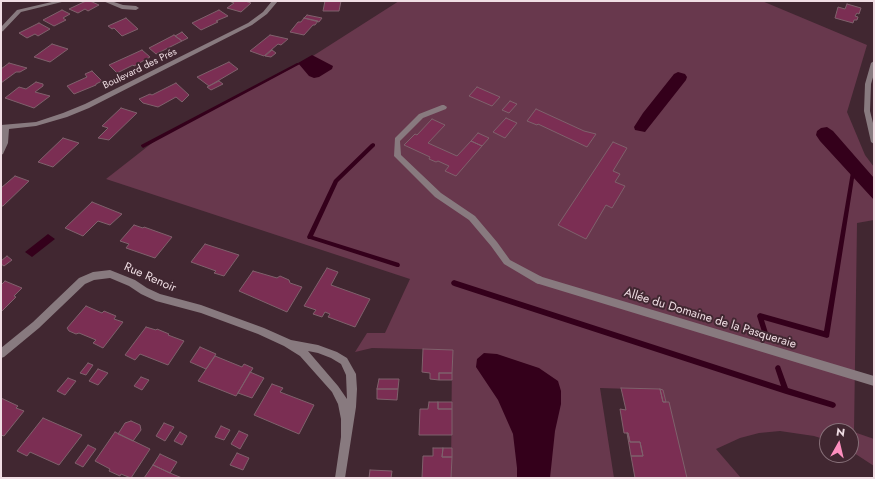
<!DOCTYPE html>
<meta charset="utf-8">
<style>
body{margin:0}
#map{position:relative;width:875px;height:479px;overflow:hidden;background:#412731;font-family:Jost,sans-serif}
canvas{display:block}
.frame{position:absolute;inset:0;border:2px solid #f0dee4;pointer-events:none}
.north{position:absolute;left:819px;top:423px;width:40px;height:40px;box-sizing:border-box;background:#412731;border:1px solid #877079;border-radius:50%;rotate:8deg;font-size:11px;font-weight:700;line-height:16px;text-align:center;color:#f0dee4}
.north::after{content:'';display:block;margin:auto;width:14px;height:18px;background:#fd8ebe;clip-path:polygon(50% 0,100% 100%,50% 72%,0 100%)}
</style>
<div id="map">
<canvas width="875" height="479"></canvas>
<div class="frame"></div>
<div class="north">N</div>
</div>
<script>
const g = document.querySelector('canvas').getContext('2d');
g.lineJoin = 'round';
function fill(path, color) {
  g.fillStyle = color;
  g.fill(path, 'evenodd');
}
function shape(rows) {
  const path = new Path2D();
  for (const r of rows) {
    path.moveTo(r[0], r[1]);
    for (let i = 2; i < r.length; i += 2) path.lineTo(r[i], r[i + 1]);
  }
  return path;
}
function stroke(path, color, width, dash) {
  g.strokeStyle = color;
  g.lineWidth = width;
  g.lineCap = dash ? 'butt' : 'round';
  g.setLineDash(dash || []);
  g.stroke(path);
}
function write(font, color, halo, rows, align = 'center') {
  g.font = font + ' Jost,sans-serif';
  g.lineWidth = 4;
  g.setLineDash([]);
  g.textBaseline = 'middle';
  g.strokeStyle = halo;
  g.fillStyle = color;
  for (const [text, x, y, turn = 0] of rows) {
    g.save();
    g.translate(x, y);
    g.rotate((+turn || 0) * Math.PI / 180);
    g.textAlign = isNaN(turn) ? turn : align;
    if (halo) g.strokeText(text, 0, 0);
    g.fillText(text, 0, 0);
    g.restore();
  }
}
const green = shape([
 [399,1,762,1,867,45,847,112,865,155,874,167,874,220,857,223,854,432,874,439,874,466,851,451,851,431,827,431,827,440,814,436,780,431,759,433,740,438,716,449,741,478,687,478,663,390,600,388,614,478,451,478,452,350,372,348,355,352,367,333,385,333,410,279,106,179,161,136,305,61]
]);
const water = shape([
 [312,55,333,66,332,69,319,77,314,78,309,76,298,63],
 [678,72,685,74,687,77,686,80,645,132,635,130,634,127,643,113,674,74],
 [827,127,833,131,874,178,874,200,820,141,816,135,817,131,821,128],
 [48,234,55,239,32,257,25,252],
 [484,353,497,354,539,368,558,381,561,391,561,404,555,431,550,478,517,478,517,468,513,434,498,400,476,367,477,359]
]);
const stream = shape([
 [297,63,298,63,300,64,145,147,143,148,141,146,141,145,297,63],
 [373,143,375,144,375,146,338,182,313,236,399,263,400,265,399,267,397,267,310,239,308,239,307,237,334,180,371,144,373,143],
 [853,170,855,172,829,337,827,338,764,320,768,333,767,335,765,336,763,335,757,316,758,314,760,313,824,331,851,172,853,170],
 [454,280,781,386,775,368,776,366,778,365,780,366,788,388,833,402,835,403,836,405,835,407,833,408,786,394,454,286,452,285,451,283,452,281,454,280]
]);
const building = shape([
 [86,1,90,1,99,5,88,11,85,9,78,13,69,9,86,1],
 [229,1,245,1,251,3,241,12,227,8,234,3,229,1],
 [325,1,341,1,339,11,323,11,325,1],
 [847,4,861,8,859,14,857,13,855,16,858,17,857,20,854,20,853,23,835,18,838,7,845,9,847,4],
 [62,10,70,14,63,18,66,20,54,26,43,20,62,10],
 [219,10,228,16,216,21,218,22,201,30,192,23,219,10],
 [307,15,322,18,319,22,304,18,307,15],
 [126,18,138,29,122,36,114,28,112,29,108,26,126,18],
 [304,18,318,21,315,25,313,25,304,35,290,32,298,22,301,22,304,18],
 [39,23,50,29,38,36,35,34,27,38,19,33,39,23],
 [182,32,188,38,182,41,175,36,182,32],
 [174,35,182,41,156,54,149,48,174,35],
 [270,35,288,39,281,45,278,44,264,56,250,51,270,35],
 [52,44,68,49,50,62,34,57,52,44],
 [142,50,150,57,134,66,133,65,117,73,109,65,142,50],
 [272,50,276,53,271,57,265,56,272,50],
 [229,62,238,69,209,86,197,77,229,62],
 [9,63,27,68,20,72,16,72,1,83,1,69,9,63],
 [92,71,102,81,96,84,96,85,74,94,67,86,87,77,85,74,92,71],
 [219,81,223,84,211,90,207,87,219,81],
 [36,82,43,84,43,86,35,92,50,96,34,108,5,98,19,87,26,89,36,82],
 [176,83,189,95,182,102,176,97,158,107,143,103,139,99,150,94,152,95,176,83],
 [477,87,500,97,492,106,469,96,477,87],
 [510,101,517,104,509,113,502,110,510,101],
 [121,108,137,113,109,140,98,138,108,128,102,126,121,108],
 [536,109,584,131,596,134,587,147,538,124,537,125,527,121,536,109],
 [506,118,517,123,505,138,493,132,506,118],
 [432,119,445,125,428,143,457,156,471,141,482,146,456,176,445,171,449,166,438,161,436,162,429,159,430,157,404,145,415,134,417,135,432,119],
 [478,133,489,138,482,146,471,141,478,133],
 [63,138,79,143,53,167,38,162,63,138],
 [613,142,627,148,613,171,620,174,615,182,625,186,612,208,606,205,586,239,558,225,613,142],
 [15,176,29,181,3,206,1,206,1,188,15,176],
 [92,202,122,214,110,225,98,221,83,236,65,228,92,202],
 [134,225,143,228,144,227,172,237,155,258,126,248,129,244,120,241,134,225],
 [205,244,239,255,224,276,214,273,216,271,191,262,205,244],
 [7,256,12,260,4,266,1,264,1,261,7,256],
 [327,268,338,272,331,285,370,299,355,327,328,317,330,314,325,312,322,317,313,314,316,310,304,306,327,268],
 [253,271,277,278,280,276,289,280,290,283,302,287,287,312,239,291,253,271],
 [5,281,22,288,14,296,16,297,1,312,1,285,5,281],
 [86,306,102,313,104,311,116,316,114,319,123,322,103,348,93,343,96,340,79,333,76,334,69,331,67,328,86,306],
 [146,327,156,330,157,329,169,334,168,335,184,341,168,365,140,354,135,360,125,355,146,327],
 [200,347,216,354,206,369,190,362,200,347],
 [423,349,453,350,452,373,439,373,439,380,430,379,430,373,422,372,423,349],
 [215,356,242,367,244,364,253,368,236,396,198,381,215,356],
 [88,363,93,365,86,375,80,373,88,363],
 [98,369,108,373,98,385,89,381,98,369],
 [250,372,264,378,252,398,238,393,250,372],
 [439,373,452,373,452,380,439,380,439,373],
 [141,377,149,380,142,390,134,386,141,377],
 [68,378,76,381,65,395,57,391,68,378],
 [379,379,399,379,398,389,377,389,379,379],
 [272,384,283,388,280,392,314,405,299,434,254,415,272,384],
 [621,388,660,389,663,402,669,402,687,478,635,478,631,456,643,456,640,442,630,442,628,433,624,433,620,409,626,410,621,388],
 [377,389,398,389,397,400,377,399,377,389],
 [660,389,663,390,666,402,663,402,660,389],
 [1,398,18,406,16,408,24,411,4,436,1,435,1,398],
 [429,402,438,402,438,409,452,409,452,435,419,435,420,409,428,409,429,402],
 [438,402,452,402,452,409,438,409,438,402],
 [43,418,82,435,59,465,30,452,27,456,17,451,43,418],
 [131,421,140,425,141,430,133,441,118,434,125,423,131,421],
 [164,423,174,427,165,441,156,436,164,423],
 [221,426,230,430,224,440,215,437,221,426],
 [239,431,248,435,240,449,231,444,239,431],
 [115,432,150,449,131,478,121,474,120,476,109,471,110,469,95,461,115,432],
 [180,432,187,436,182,445,174,441,180,432],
 [627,433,628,433,630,442,640,442,643,456,631,456,627,433],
 [88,445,96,449,83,467,75,463,88,445],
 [433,448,443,448,442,457,452,457,451,478,422,478,423,456,433,456,433,448],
 [443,448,452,448,452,457,442,457,443,448],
 [237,453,249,458,243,470,230,465,237,453],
 [160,454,177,462,170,473,153,465,160,454],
 [153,465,170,473,182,478,144,478,153,465],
 [370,470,392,471,391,478,369,478,370,470]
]);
const lane = shape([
 [442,105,444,105,447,107,446,109,423,118,400,141,401,155,441,193,475,216,497,242,510,260,542,277,543,280,542,283,539,284,536,283,504,264,491,246,469,220,435,197,394,156,395,138,419,114,442,105]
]);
const street = shape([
 [56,1,66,1,21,12,3,31,1,32,1,27,17,10,56,1],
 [103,1,111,1,123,5,136,6,139,8,136,10,122,9,103,1],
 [272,1,278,1,267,14,252,25,89,108,67,117,36,126,9,129,8,143,3,154,1,155,2,129,1,129,1,125,36,122,63,113,85,104,248,23,263,12,272,1],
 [874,61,874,74,871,84,870,111,874,127,874,144,871,142,864,111,865,84,871,63,874,61],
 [110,270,135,280,147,288,160,294,201,305,264,328,291,340,318,345,337,352,347,358,356,374,357,389,356,407,345,478,335,478,341,437,341,419,338,404,332,392,300,356,284,346,258,334,201,313,156,301,141,294,129,286,110,278,94,280,85,284,39,328,4,357,1,358,1,348,33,322,79,278,93,272,110,270],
 [308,351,318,353,331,358,341,364,346,375,347,399,338,386,308,351],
 [539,276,874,376,874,386,539,284,536,283,535,280,536,277,539,276]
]);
const farStreetnames = [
 ["Boulevard des Prés",140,69,-26]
];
const streetNames = [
 ["Rue Renoir",150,278,24],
 ["Allée du Domaine de la Pasqueraie",710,319,17]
];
fill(green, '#68384d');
fill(water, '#34001b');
fill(stream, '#34001b');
fill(building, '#7b2e53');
stroke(building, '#7f616c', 1);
fill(lane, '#887a7f');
fill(street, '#887a7f');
write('10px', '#f0dee4', '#412731', farStreetnames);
write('12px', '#f0dee4', '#412731', streetNames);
</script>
